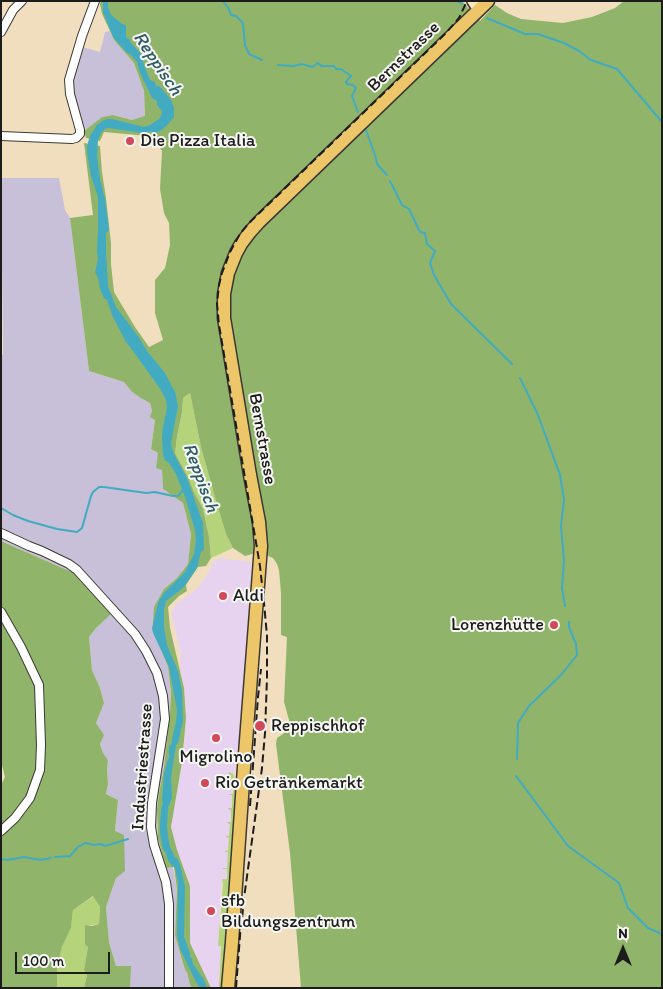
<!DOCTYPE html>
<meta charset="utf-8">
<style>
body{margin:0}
#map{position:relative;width:663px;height:989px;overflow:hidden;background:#f1debf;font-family:Itim,sans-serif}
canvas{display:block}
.frame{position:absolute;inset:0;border:2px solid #1c1c1c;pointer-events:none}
.north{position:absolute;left:598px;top:924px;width:50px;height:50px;-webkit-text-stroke:4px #f6f6f2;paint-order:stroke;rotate:0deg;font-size:14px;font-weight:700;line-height:20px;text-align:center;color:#1c1c1c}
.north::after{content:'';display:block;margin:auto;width:18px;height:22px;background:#1c1c1c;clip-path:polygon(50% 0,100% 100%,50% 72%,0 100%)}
.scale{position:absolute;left:15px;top:952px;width:95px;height:22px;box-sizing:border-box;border:2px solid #1c1c1c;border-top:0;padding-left:6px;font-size:15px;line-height:18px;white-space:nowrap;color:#1c1c1c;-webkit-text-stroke:4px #f6f6f2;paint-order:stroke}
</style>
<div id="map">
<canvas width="663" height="989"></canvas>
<div class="frame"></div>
<div class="north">N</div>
<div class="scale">100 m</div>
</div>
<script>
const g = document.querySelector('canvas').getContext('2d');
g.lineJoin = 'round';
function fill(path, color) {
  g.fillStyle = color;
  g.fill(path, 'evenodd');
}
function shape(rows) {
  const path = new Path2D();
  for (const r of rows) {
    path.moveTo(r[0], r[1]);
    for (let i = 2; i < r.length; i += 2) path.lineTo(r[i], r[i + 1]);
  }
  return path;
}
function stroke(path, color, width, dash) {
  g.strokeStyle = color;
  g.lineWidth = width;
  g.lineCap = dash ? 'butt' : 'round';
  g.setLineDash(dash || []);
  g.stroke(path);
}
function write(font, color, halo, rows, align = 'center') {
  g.font = font + ' Itim,sans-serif';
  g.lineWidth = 4;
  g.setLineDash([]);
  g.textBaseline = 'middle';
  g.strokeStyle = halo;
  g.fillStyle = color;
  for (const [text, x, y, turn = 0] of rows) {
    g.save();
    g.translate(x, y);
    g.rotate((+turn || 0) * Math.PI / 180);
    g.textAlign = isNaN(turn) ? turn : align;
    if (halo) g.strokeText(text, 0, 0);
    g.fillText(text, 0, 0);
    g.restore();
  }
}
const built = shape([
 [220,558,249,562,252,563,245,656,247,662,243,720,233,781,227,880,222,880,218,945,221,946,219,988,211,988,190,943,190,886,177,850,171,827,182,762,186,718,185,698,180,670,181,654,172,616,172,612,175,605,198,588,207,575,213,562]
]);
const industrial = shape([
 [110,31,114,40,134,63,144,91,145,117,132,120,113,115,102,117,84,131,72,94,72,83,82,47,100,52,105,32],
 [1,178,59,178,65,210,70,218,89,371,124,382,131,391,139,397,150,403,152,411,155,419,151,449,158,453,162,469,163,489,183,503,191,534,188,564,176,579,164,589,157,639,168,667,171,692,170,712,164,767,159,793,157,809,157,826,158,838,166,868,173,867,177,890,175,935,180,953,185,970,187,971,190,985,192,988,130,988,130,967,116,966,109,942,106,907,116,878,115,831,118,800,106,794,108,784,107,769,108,760,103,753,100,744,103,735,96,723,104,703,100,688,92,670,89,637,96,628,112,612,61,567,1,541,1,355,3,355,3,343]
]);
const green = shape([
 [190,393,201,447,214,494,226,534,233,548,211,558,209,537,203,509,194,492,189,479,175,453,177,437,182,412,183,398],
 [229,772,233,774,236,781,235,807,224,988,219,988,221,946,218,946,223,884,222,879,227,879,227,869,223,869,223,868,227,868,228,852,225,852,225,851,228,850,229,838,226,837,226,836,229,836,230,824,227,823,227,822,231,822,231,810,228,809,228,808,232,808,232,795,229,795,229,794,233,794,233,781,230,780,229,776,227,776],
 [94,896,100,907,99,924,85,926,88,947,84,970,87,974,84,988,57,988,57,968,62,947,71,928,73,910]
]);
const forest = shape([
 [101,1,462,1,480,21,495,5,507,13,521,19,563,23,592,17,615,8,624,1,662,1,662,988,301,988,290,853,276,744,277,738,283,734,291,727,284,702,287,637,281,635,281,593,279,570,277,564,273,558,259,552,245,556,233,548,226,534,214,494,201,447,190,393,183,398,182,412,177,437,175,453,189,479,194,492,203,509,209,537,211,558,206,566,198,567,186,585,187,591,179,596,168,607,170,628,184,688,186,718,182,762,171,827,177,850,190,886,190,943,211,988,192,988,190,985,187,972,185,970,180,953,175,935,177,890,174,867,166,868,158,838,157,809,159,793,164,767,170,712,171,692,168,667,157,639,153,623,154,607,164,589,176,579,188,564,191,534,183,503,163,489,162,470,156,468,158,453,151,449,155,420,150,417,152,411,150,403,139,397,131,391,124,382,89,371,70,218,93,215,84,143,100,146,102,172,106,198,111,243,111,264,114,292,135,327,149,347,163,340,155,313,155,280,165,268,170,245,169,223,164,213,160,189,162,151,154,138,137,135,104,132,100,141,86,138,84,131,102,117,113,115,132,120,145,116,144,91,134,63,114,40,110,31,102,14,100,4],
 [1,541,74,573,112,613,96,628,89,637,92,670,100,688,104,703,96,723,104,735,100,744,103,753,108,760,107,769,108,784,106,794,118,800,115,831,124,835,125,871,116,878,106,907,109,942,116,966,131,966,130,988,84,988,87,975,84,970,88,947,85,944,85,925,92,926,99,924,100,907,93,896,73,910,71,928,62,947,57,968,57,988,1,988,1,785,5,777,1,761]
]);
const water = shape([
 [103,1,108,1,108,7,111,15,122,24,126,25,126,37,130,40,131,43,144,57,143,62,150,80,155,82,156,86,159,86,163,90,171,100,174,108,174,117,169,123,163,129,154,134,151,131,147,133,142,133,109,128,105,129,101,133,98,140,97,155,100,179,105,199,109,230,106,233,106,251,108,286,116,307,138,336,147,351,165,373,175,392,178,406,171,443,173,452,187,478,203,523,204,549,201,552,197,568,183,588,166,601,164,609,164,627,167,645,178,671,182,691,183,721,178,743,176,745,171,777,172,798,168,808,167,825,168,836,170,847,174,854,174,857,177,858,180,864,185,887,184,937,190,953,190,957,192,958,193,964,204,980,207,988,200,988,196,982,180,949,177,935,178,883,175,868,168,861,166,853,163,849,160,833,160,825,161,810,163,803,162,800,164,774,167,762,169,758,169,746,171,745,176,721,177,710,169,667,153,633,152,628,158,603,164,593,185,572,194,554,196,540,195,530,185,497,176,474,169,463,165,460,163,455,162,437,163,426,167,408,166,400,161,390,133,351,126,342,113,317,107,300,104,298,100,289,98,278,95,272,98,259,97,252,98,229,98,197,91,176,87,152,87,146,90,136,97,125,102,121,107,119,112,119,144,127,150,125,159,119,161,116,162,111,157,105,157,101,152,98,148,89,147,88,139,70,137,62,131,55,126,52,113,37,103,12]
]);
const stream = shape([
 [223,1,229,9,231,15,236,16,243,23,245,45,249,54,262,60],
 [457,1,462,4],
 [487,18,525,34,538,34,564,43,579,51,591,60,617,69,662,122],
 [278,65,293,66,302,64,312,67,318,63,321,66,334,66,336,69,341,69,351,76,346,82,347,84,353,85,356,88,352,96,358,112],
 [366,130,376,158,377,164,387,175],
 [390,181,402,205,409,209,420,232,425,233,427,244,435,251,430,263,434,275,451,304,512,364],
 [520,378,538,415,560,475,564,499,561,526,564,560,562,588,565,606],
 [1,508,13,515,28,521,57,529,77,532,82,528,91,496,93,492,99,487,104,487,146,493,155,492,173,496,178,496,183,490],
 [517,759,518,723,529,706,561,675,577,655,576,644,569,627,569,622],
 [516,776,568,846,619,883,628,908,648,928,662,934],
 [55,857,70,856,78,847,85,843,94,845,101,844,105,846,128,839],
 [1,859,8,860,24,857,41,860,51,858]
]);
const minor = shape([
 [1,32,13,10,22,1],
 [1,136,72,139,76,138,80,134,80,130,70,94,69,80,82,36,95,1],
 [1,533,29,546,42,551,69,564,77,570,135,634,146,651,157,673,163,696,165,719,152,803,151,827,154,845,166,882,169,904,169,988],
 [1,612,21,647,39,685,41,745,40,770,30,798,15,818,1,831]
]);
const secondary = shape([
 [473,1,479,10]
]);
const primary = shape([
 [228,988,232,942,244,767,261,546,259,522,250,475,224,318,224,294,228,273,236,253,241,244,250,232,259,222,488,1]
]);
const rail = shape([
 [250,806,258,697,261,669],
 [241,929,244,898,262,768,265,733,267,678,267,636,264,603,260,566,219,325,217,304,219,285,222,273,230,252,240,234,249,223,446,33,459,18,467,1],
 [236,988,241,923]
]);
const markers = [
 [130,141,5,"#d1495b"],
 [223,596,5,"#d1495b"],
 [554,625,5,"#d1495b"],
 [260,726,6,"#d1495b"],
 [216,738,5,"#d1495b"],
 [205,783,5,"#d1495b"],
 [211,911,5,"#d1495b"]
];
const streetNames = [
 ["Bernstrasse",404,57,-44],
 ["Bernstrasse",262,439,80],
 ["Industriestrasse",143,767,-86]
];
const poiNames = [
 ["Die Pizza Italia",140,141],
 ["Aldi",233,596],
 ["Lorenzhütte",544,625,"right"],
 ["Reppischhof",271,726],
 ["Migrolino",216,757,"center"],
 ["Rio Getränkemarkt",215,783],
 ["sfb",221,901],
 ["Bildungszentrum",221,922]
];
const waterNames = [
 ["Reppisch",157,64,56],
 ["Reppisch",200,478,70]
];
fill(built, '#e7d2ef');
fill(industrial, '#c8bfd8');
fill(green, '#b5d37a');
fill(forest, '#90b56a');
fill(water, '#42abc2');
stroke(stream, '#42abc2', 2);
stroke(minor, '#3c3934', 10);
stroke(secondary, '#3c3934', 14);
stroke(primary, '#3c3934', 15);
stroke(minor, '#fff', 8);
stroke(secondary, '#f7e8c3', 11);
stroke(primary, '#ecc669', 12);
stroke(rail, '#1c1c1c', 2, [8, 4]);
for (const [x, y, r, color] of markers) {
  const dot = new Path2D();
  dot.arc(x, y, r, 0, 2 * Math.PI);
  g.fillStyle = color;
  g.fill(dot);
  stroke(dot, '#f6f6f2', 2);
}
write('18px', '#1c1c1c', '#f6f6f2', streetNames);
write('18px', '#1c1c1c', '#f6f6f2', poiNames, 'left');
write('italic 19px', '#2d5c67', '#f6f6f2', waterNames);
</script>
